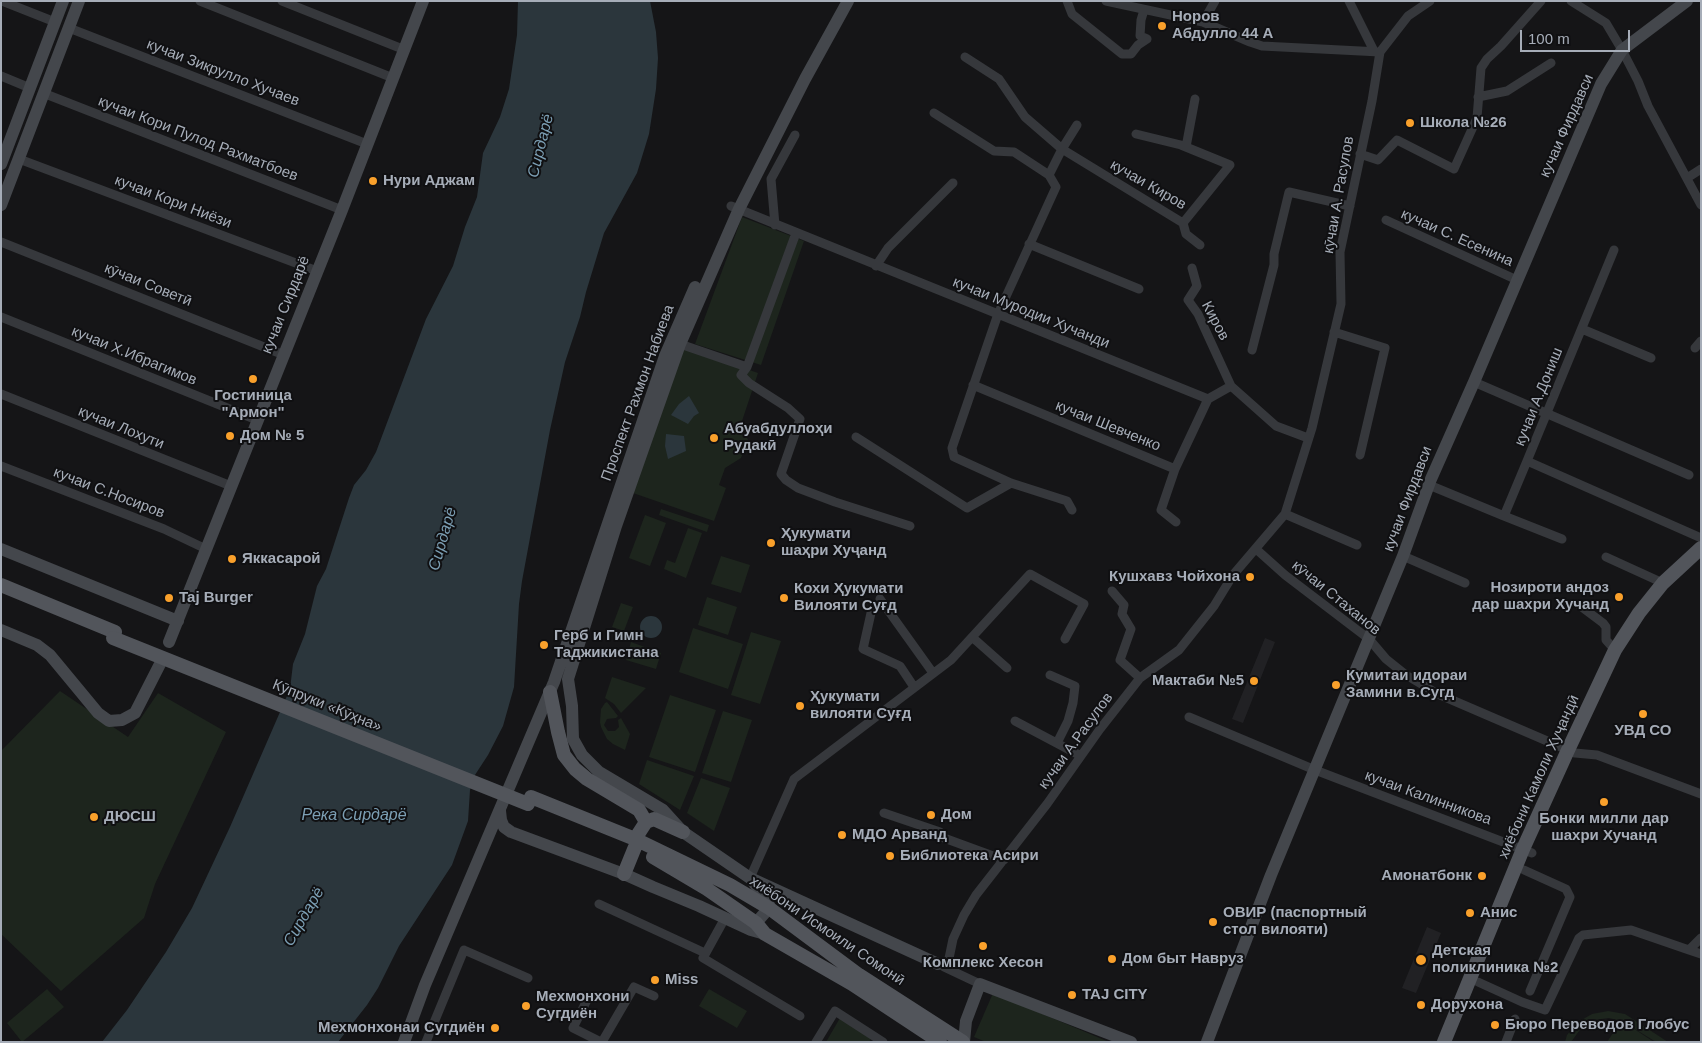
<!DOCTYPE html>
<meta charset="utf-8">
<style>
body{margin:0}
#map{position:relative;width:1702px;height:1043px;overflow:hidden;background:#151517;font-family:Helvetica,sans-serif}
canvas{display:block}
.frame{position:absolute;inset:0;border:2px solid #a6adb8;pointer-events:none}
.scale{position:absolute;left:1520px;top:30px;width:110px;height:22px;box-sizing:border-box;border:2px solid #a6adb8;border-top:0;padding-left:6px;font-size:15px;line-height:18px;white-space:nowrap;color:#a6adb8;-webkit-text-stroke:4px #101012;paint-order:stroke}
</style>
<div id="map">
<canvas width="1702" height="1043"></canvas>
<div class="frame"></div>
<div class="scale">100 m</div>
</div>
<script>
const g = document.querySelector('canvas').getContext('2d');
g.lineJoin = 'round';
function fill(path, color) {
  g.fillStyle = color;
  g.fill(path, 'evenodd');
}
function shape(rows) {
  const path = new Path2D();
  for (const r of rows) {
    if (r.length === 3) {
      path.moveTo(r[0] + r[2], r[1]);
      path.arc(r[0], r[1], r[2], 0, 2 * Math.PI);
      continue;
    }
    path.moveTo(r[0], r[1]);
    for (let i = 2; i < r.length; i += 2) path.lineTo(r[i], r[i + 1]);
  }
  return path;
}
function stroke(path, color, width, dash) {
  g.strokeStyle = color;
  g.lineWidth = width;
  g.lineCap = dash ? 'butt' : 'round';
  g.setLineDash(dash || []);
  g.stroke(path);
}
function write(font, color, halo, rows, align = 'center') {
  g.font = font + ' Helvetica,sans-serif';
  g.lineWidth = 4;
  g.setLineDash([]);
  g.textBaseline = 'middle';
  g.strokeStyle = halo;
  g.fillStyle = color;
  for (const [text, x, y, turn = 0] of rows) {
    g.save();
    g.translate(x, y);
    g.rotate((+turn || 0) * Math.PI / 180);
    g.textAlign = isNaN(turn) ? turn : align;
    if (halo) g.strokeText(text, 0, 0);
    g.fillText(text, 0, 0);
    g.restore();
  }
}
const built = shape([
 [1265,638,1275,642,1243,723,1232,719],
 [1427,927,1441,933,1416,993,1402,988]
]);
const green = shape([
 [742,217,804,241,761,365,695,344],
 [684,347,758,373,741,424,748,440,741,458,725,468,719,485,726,488,714,521,633,493],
 [661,509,709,525,707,532,659,515],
 [645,515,666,523,650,566,629,558],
 [688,528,702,533,686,578,664,569,667,560,675,563],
 [721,556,750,565,741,593,711,584],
 [707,597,737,607,728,635,698,625],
 [621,603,633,607,624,631,612,627],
 [693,628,743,644,728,689,679,672],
 [751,632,781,641,760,704,731,695],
 [631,642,661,653,656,669,626,660],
 [612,677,646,688,621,713,614,704,605,698],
 [60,691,128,737,158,693,226,732,155,884,144,918,61,991,1,934,1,751],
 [670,695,716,710,695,772,649,757],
 [607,702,618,716,616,718,607,719,604,725,608,731,615,731,619,727,618,720,621,718,630,734,625,750,613,744,607,739,601,727,600,722,601,709,605,703],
 [723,711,752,720,731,782,702,773],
 [647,760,694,776,680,810,639,784],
 [701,778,730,788,714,831,687,813],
 [47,989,64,1007,22,1042,7,1023],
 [709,989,747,1011,737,1028,699,1006],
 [993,993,1109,1042,986,1042,974,1037],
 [1608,1011,1625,1014,1668,1042,1656,1042,1622,1021,1654,1042,1607,1042,1621,1021,1609,1018,1594,1020,1582,1027,1571,1042,1565,1042,1567,1035,1578,1022,1592,1014],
 [840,1018,872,1037,869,1042,826,1042]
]);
const water = shape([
 [518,1,650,1,656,32,658,58,656,89,649,134,637,173,604,233,586,292,580,317,565,362,550,430,522,581,519,604,514,687,503,726,488,755,473,778,470,790,468,821,452,865,399,946,378,988,367,1005,338,1042,102,1042,127,1010,166,952,192,908,230,827,290,689,293,664,305,634,317,586,326,569,349,498,354,485,366,470,376,452,426,319,453,266,465,227,477,197,483,153,500,117,509,89,517,35],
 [689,396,699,413,694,416,688,424,671,415,679,404],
 [666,434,684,436,686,451,668,459,665,446],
 [651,627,11]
]);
const street = shape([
 [2,1,55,22],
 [200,1,393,78],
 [282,1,405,50],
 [1067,1,1072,14,1122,54,1131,54,1138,45,1147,39],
 [1106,1,1203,22,1250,42,1262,46,1380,52],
 [1349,1,1374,51],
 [1571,1,1606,23,1622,50,1638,81,1648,106,1701,205],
 [1144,10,1141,20,1140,36,1147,39],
 [1203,22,1215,1],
 [69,28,367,144],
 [965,57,999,79,1025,117,1062,149,1183,223,1230,165,1181,145,1136,134],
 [1,76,30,88],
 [43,93,342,210],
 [1478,97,1507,91,1551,63],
 [934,113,994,151,1014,152,1049,175,1062,149,1077,125],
 [1186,147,1195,99],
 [1360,154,1378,160,1397,140,1454,169,1477,118,1481,68,1487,59,1501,46,1541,1],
 [19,159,317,271],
 [1049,175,1056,187,998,314,952,448,954,457,1011,483,1067,501,1072,510],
 [1687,178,1701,169],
 [731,206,1208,399,1231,386,1276,426,1308,438],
 [1386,220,1517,280],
 [1183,223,1186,234,1200,245],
 [775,225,771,179,795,135],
 [796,233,747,367,741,375,749,383,788,408,800,419,781,474,786,480,798,488,835,502,910,526],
 [1,242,284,355],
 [1029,244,1139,289],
 [1614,250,1527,461,1701,538],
 [876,266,888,248,953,183],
 [1192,268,1197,286,1188,300,1198,314,1231,386],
 [1,317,257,420],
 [1582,329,1651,358],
 [1334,332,1385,348,1360,455],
 [680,344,747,367],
 [1695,348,1701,341],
 [1252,350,1274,265,1274,254,1289,192,1350,206],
 [1474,382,1689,475],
 [973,385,1175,469,1161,510,1176,522],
 [1,394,231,486],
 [856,437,967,508,1011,483],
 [1,466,164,529,206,549],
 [1175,469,1208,399],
 [1429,485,1504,516,1527,461],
 [1285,514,1357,545],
 [1504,516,1562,539],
 [1256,549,1285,575,1369,639,1386,659,1406,675,1438,694,1568,750,1575,753,1597,755,1701,794],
 [1403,556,1465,583],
 [1606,557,1663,583],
 [1112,591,1124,605,1122,614,1131,629,1120,660,1140,678],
 [880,599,933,673],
 [1579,605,1603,623,1606,627,1606,640,1615,650],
 [871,613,863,649,900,666,914,687],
 [972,637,1007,668],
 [1050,675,1075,686,1073,703,1068,721,1057,743],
 [1189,717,1315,770,1532,853],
 [1015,721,1081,756],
 [884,813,940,832,944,838,1004,860],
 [1524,870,1566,889,1570,897,1530,991],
 [750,878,794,779,951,660,1030,574,1084,604,1065,639],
 [599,904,705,953],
 [725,918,703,958,800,1016],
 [1689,950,1701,954],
 [944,967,980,984],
 [947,968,953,939,964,915,976,895,1047,804,1100,729,1140,678,1179,650,1214,606,1233,575,1285,514,1312,428,1341,304,1340,252,1372,101,1380,52,1408,16,1430,1],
 [1478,982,1522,1002,1545,1010,1579,938,1583,935,1631,930,1689,950,1701,938],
 [589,996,573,1028,601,1042],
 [426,1042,464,950,528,978],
 [602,1042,634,987,654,996],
 [816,1042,835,1011,883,1042],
 [1506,1042,1515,1019]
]);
const secondary = shape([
 [848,1,805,79,739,209,680,344,616,526,568,679,572,706,573,739,582,755,599,772,663,810,683,832,750,878,938,964],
 [1,164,63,1],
 [1,205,79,1],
 [1,549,178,621],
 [1,630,37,645,50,655,98,713,109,721,122,720,135,713,160,664],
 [169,642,342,210,423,1],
 [500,811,501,820,504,827,511,832,624,874,653,887,699,906,751,930,765,934],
 [752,880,769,905,769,908,756,923],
 [404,1042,425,985,554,682,665,356,695,287],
 [964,1042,966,1021,980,984,1131,1042],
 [1207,1042,1271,875,1403,556,1431,479,1474,382,1601,84,1622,50,1687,1]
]);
const primary = shape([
 [1,585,115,632],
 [550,692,558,732,564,755,575,769,587,779,639,810,646,822],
 [531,797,635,839,730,885,769,908,859,975,963,1042],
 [635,839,646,822,654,819,683,832],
 [653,857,707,889,756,923,765,934,852,984,940,1042],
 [624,874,635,847],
 [1444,1042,1523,849,1568,750,1615,650,1639,613,1663,583,1701,548]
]);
const primaryBridge = shape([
 [113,638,528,804]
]);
const markers = [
 [1162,26,5,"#f9a02b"],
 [1410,123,5,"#f9a02b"],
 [373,181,5,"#f9a02b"],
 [253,379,5,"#f9a02b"],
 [230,436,5,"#f9a02b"],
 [714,438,5,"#f9a02b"],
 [771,543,5,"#f9a02b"],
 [232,559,5,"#f9a02b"],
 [1250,577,5,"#f9a02b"],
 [1619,597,5,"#f9a02b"],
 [169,598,5,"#f9a02b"],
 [784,598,5,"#f9a02b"],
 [544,645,5,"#f9a02b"],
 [1254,681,5,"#f9a02b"],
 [1336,685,5,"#f9a02b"],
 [800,706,5,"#f9a02b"],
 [1643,714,5,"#f9a02b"],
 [1604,802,5,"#f9a02b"],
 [931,815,5,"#f9a02b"],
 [94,817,5,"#f9a02b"],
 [842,835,5,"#f9a02b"],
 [890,856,5,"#f9a02b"],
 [1482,876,5,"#f9a02b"],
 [1470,913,5,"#f9a02b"],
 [1213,922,5,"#f9a02b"],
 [983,946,5,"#f9a02b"],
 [1112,959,5,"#f9a02b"],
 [1421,960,6,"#f9a02b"],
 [655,980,5,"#f9a02b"],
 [1072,995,5,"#f9a02b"],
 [1421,1005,5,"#f9a02b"],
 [526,1006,5,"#f9a02b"],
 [1495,1025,5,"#f9a02b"],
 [495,1028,5,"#f9a02b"]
];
const poiNames = [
 ["Норов",1172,17],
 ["Абдулло 44 А",1172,34],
 ["Школа №26",1420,123],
 ["Нури Аджам",383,181],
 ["Гостиница",253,396,"center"],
 ["\"Армон\"",253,413,"center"],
 ["Абуабдуллоҳи",724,429],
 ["Рудакӣ",724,446],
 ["Дом № 5",240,436],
 ["Ҳукумати",781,534],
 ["шаҳри Хуҷанд",781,551],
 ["Яккасарой",242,559],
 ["Кушхавз Чойхона",1240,577,"right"],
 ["Нозироти андоз",1609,588,"right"],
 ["дар шахри Хучанд",1609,605,"right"],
 ["Кохи Ҳукумати",794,589],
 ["Вилояти Суғд",794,606],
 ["Taj Burger",179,598],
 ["Герб и Гимн",554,636],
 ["Таджикистана",554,653],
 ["Кумитаи идораи",1346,676],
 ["Замини в.Сугд",1346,693],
 ["Мактаби №5",1244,681,"right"],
 ["Ҳукумати",810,697],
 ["вилояти Суғд",810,714],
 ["УВД СО",1643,731,"center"],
 ["Дом",941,815],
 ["ДЮСШ",104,817],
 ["Бонки милли дар",1604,819,"center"],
 ["шахри Хучанд",1604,836,"center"],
 ["МДО Арванд",852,835],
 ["Библиотека Асири",900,856],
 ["Амонатбонк",1472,876,"right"],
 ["ОВИР (паспортный",1223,913],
 ["стол вилояти)",1223,930],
 ["Анис",1480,913],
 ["Детская",1432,951],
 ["поликлиника №2",1432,968],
 ["Дом быт Навруз",1122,959],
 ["Комплекс Хесон",983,963,"center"],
 ["Miss",665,980],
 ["TAJ CITY",1082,995],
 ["Мехмонхони",536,997],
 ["Сугдиён",536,1014],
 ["Дорухона",1431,1005],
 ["Бюро Переводов Глобус",1505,1025],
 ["Мехмонхонаи Сугдиён",485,1028,"right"]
];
const streetNames = [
 ["кучаи Зикрулло Хучаев",223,73,21],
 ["кучаи Фирдавси",1567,126,-66],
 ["кучаи Кори Пулод Рахматбоев",198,139,21],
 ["кучаи Киров",1148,185,30],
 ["кӯчаи А. Расулов",1339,195,-80],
 ["кучаи Кори Ниёзи",173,202,21],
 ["кучаи С. Есенина",1457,238,24],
 ["кӯчаи Советӣ",148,285,22],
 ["кучаи Сирдарё",286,305,-68],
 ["кучаи Муродии Хучанди",1031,313,22],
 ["Киров",1215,321,62],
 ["кучаи Х.Ибрагимов",134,356,22],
 ["Проспект Рахмон Набиева",638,393,-70],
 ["кучаи А.Дониш",1539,397,-68],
 ["кучаи Шевченко",1108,426,22],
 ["кучаи Лохути",121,428,22],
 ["кучаи С.Носиров",109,493,21],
 ["кучаи Фирдавси",1408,499,-69],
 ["кӯчаи Стаханов",1336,598,39],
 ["Кӯпруки «Кӯҳна»",327,706,22],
 ["кучаи А.Расулов",1076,741,-54],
 ["хиёбони Камоли Хуҷандӣ",1539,777,-66],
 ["кучаи Калинникова",1428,798,20],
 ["хиёбони Исмоили Сомонӣ",827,931,34]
];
const waterNames = [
 ["Сирдарё",541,146,-76],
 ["Сирдарё",443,539,-74],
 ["Река Сирдарё",354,816],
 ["Сирдарё",304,917,-60]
];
fill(built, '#212124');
fill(green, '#1d251d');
fill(water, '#2b363c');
stroke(street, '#36383c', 9);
stroke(secondary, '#44474c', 12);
stroke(primary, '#52555b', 14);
stroke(primaryBridge, '#52555b', 14);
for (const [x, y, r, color] of markers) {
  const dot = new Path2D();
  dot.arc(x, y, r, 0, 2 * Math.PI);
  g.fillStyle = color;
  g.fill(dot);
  stroke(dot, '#101012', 2);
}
write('bold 15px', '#a6adb8', '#101012', poiNames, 'left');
write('15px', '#a6adb8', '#101012', streetNames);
write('italic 16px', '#7c9fb4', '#101012', waterNames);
</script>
